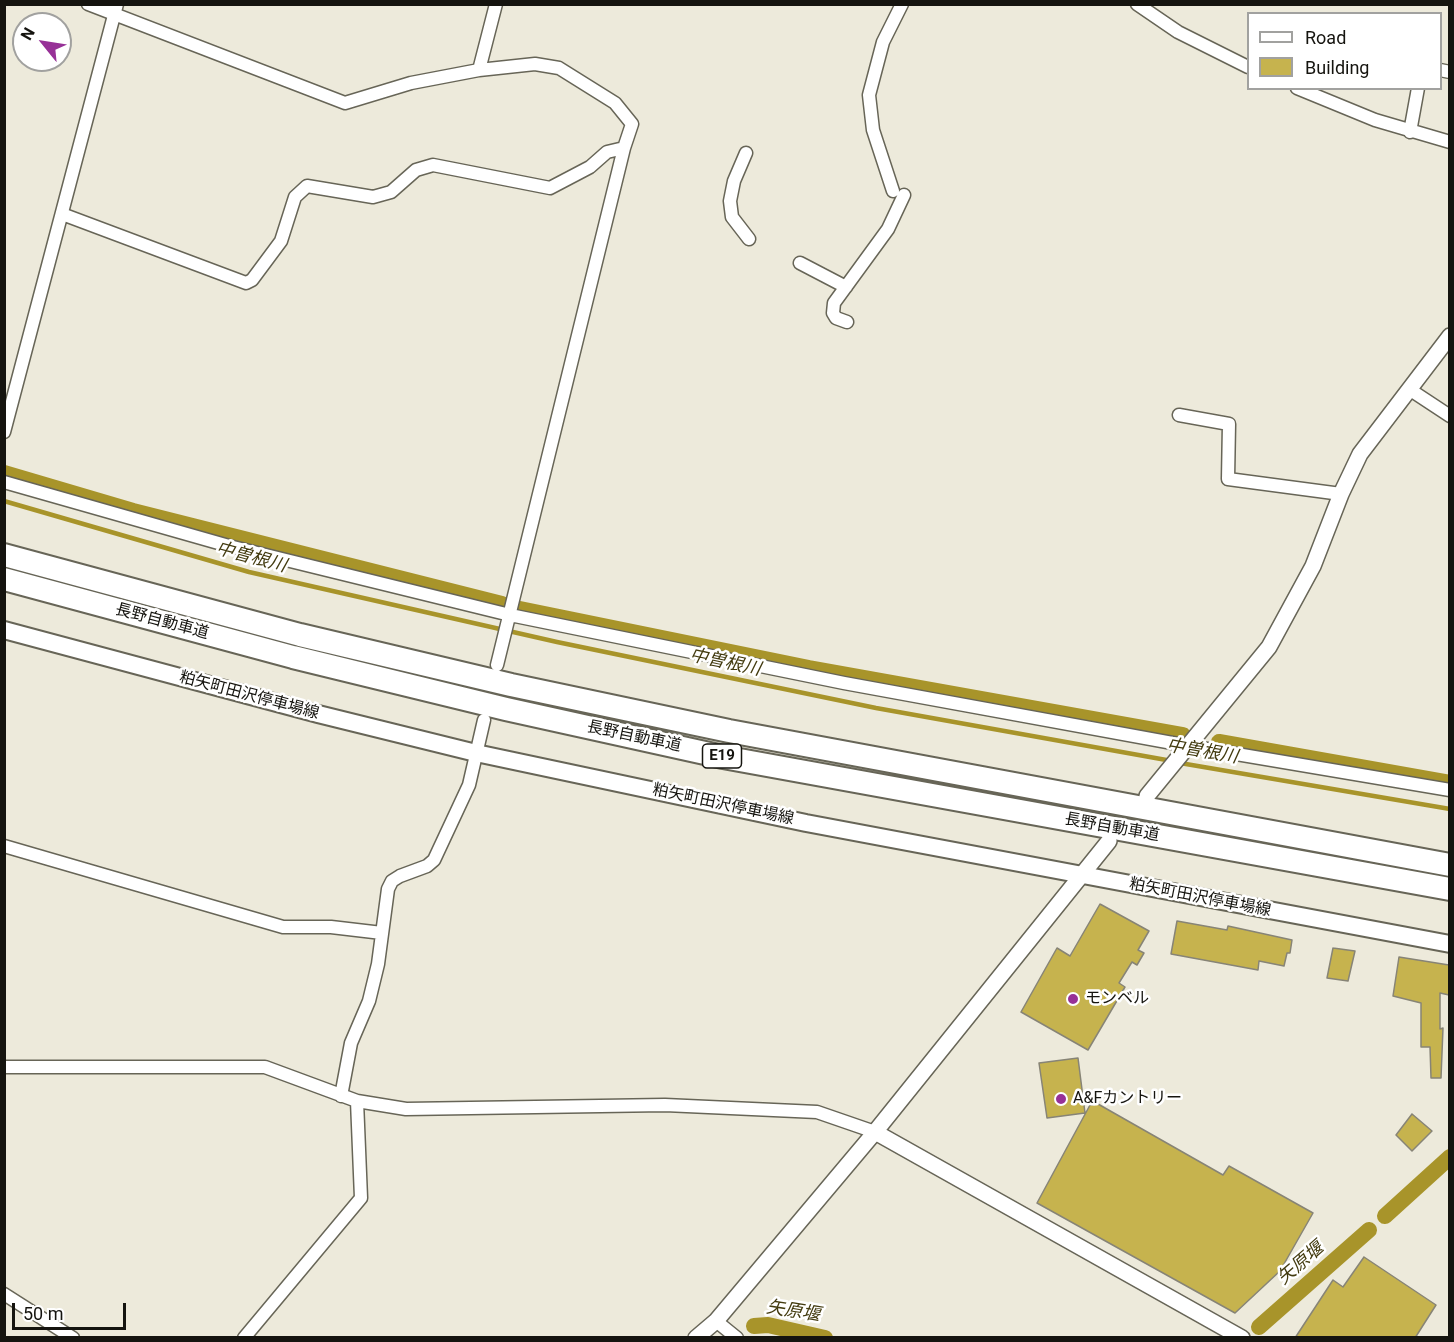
<!DOCTYPE html>
<meta charset="utf-8">
<style>
body{margin:0}
#map{position:relative;width:1454px;height:1342px;overflow:hidden;background:#edeadb;font-family:Roboto,sans-serif}
canvas{display:block}
.frame{position:absolute;inset:0;border:6px solid #15140f;pointer-events:none}
.legend{position:absolute;left:1247px;top:12px;width:195px;height:78px;box-sizing:border-box;background:#fff;border:2px solid #a1a19f;margin:0;padding:8px 10px;list-style:none;font-size:18px;color:#15140f}
.legend li{display:flex;align-items:center;gap:12px;height:30px}
.legend b{width:30px;border:2px solid #a1a19f}
.north{position:absolute;left:12px;top:12px;width:60px;height:60px;box-sizing:border-box;background:#fff;border:2px solid #a1a19f;border-radius:50%;rotate:300deg;font-size:16px;font-weight:700;line-height:24px;text-align:center;color:#15140f}
.north::after{content:'';display:block;margin:auto;width:21px;height:27px;background:#973197;clip-path:polygon(50% 0,100% 100%,50% 72%,0 100%)}
.scale{position:absolute;left:12px;top:1303px;width:114px;height:27px;box-sizing:border-box;border:3px solid #15140f;border-top:0;padding-left:8px;font-size:18px;line-height:21px;white-space:nowrap;color:#15140f;-webkit-text-stroke:4px #fff;paint-order:stroke}
</style>
<div id="map">
<canvas width="1454" height="1342"></canvas>
<div class="frame"></div>
<ul class="legend">
<li><b style="height:8px;background:#fff"></b>Road</li>
<li><b style="height:16px;background:#c6b34e"></b>Building</li>
</ul>
<div class="north">N</div>
<div class="scale">50 m</div>
</div>
<script>
const g = document.querySelector('canvas').getContext('2d');
g.lineJoin = 'round';
function shape(rows) {
  const path = new Path2D();
  for (const r of rows) {
    path.moveTo(r[0], r[1]);
    for (let i = 2; i < r.length; i += 2) path.lineTo(r[i], r[i + 1]);
  }
  return path;
}
function stroke(path, color, width, dash) {
  g.strokeStyle = color;
  g.lineWidth = width;
  g.lineCap = dash ? 'butt' : 'round';
  g.setLineDash(dash || []);
  g.stroke(path);
}
function fill(path, color) {
  g.fillStyle = color;
  g.fill(path, 'evenodd');
}
function write(font, color, halo, rows, align = 'center') {
  g.font = font + ' Roboto,"Noto Sans JP",sans-serif';
  g.lineWidth = 5;
  g.setLineDash([]);
  g.textBaseline = 'middle';
  g.strokeStyle = halo;
  g.fillStyle = color;
  for (const [text, x, y, turn = 0] of rows) {
    g.save();
    g.translate(x, y);
    g.rotate((+turn || 0) * Math.PI / 180);
    g.textAlign = isNaN(turn) ? turn : align;
    if (halo) g.strokeText(text, 0, 0);
    g.fillText(text, 0, 0);
    g.restore();
  }
}
const stream = shape([
 [4,501,249,572,557,642,876,708,1172,761],
 [1180,763,1450,809]
]);
const canal = shape([
 [4,473,133,511,502,604],
 [520,609,809,668,1183,735],
 [1219,742,1450,783],
 [1385,1216,1450,1157],
 [754,1326,768,1325,825,1338],
 [1259,1327,1369,1230]
]);
const building = shape([
 [1100,904,1149,931,1138,950,1144,953,1137,965,1132,962,1119,983,1125,987,1088,1050,1021,1012,1057,948,1070,956,1100,904],
 [1177,921,1227,930,1228,926,1292,940,1290,953,1287,953,1284,966,1259,961,1258,970,1171,954,1177,921],
 [1333,948,1355,951,1348,981,1327,978,1333,948],
 [1399,957,1449,965,1449,995,1440,993,1440,1029,1443,1028,1441,1078,1431,1078,1430,1047,1421,1047,1421,1003,1393,996,1399,957],
 [1078,1058,1085,1113,1047,1118,1039,1063,1078,1058],
 [1098,1104,1223,1175,1229,1166,1313,1213,1280,1271,1235,1313,1037,1203,1090,1105,1098,1104],
 [1412,1114,1432,1131,1412,1151,1396,1135,1412,1114],
 [1364,1257,1436,1305,1415,1338,1295,1338,1333,1280,1343,1287,1364,1257]
]);
const minor = shape([
 [88,4,345,103,411,83,479,70,535,64,559,68,615,103,632,124,624,148,497,665],
 [1137,4,1178,32,1248,67],
 [479,70,496,4],
 [1440,70,1450,72],
 [1297,88,1375,120,1450,142],
 [1410,132,1418,88],
 [746,153,734,181,730,201,732,217,749,239],
 [893,191,873,130,869,95,883,42,902,4],
 [62,214,246,283,252,280,281,241,295,197,307,186,373,197,391,192,416,170,433,165,550,188,590,167,607,152,624,148],
 [800,263,846,287],
 [847,322,836,318,833,313,834,303,888,229,904,195],
 [1409,389,1450,416],
 [1179,415,1229,424,1228,479,1341,494],
 [4,432,117,4],
 [4,482,229,546,510,615,844,683,1189,746,1450,790],
 [4,846,283,927,331,927,382,933],
 [4,1067,265,1067,357,1101,406,1109,665,1105,817,1112,875,1132],
 [341,1096,351,1043,369,1001,378,964,388,889,392,881,400,876,427,866,434,860,469,785,484,720],
 [4,1294,73,1338],
 [716,1321,737,1338],
 [244,1338,361,1198,357,1101]
]);
const tertiary = shape([
 [1147,796,1269,647,1313,566,1341,494,1360,454,1450,336],
 [875,1132,1242,1338],
 [696,1338,716,1321,875,1132,1109,841]
]);
const secondary = shape([
 [4,630,318,714,476,753,806,823,1450,944]
]);
const motorway = shape([
 [4,555,300,635,511,685,729,731,1450,865],
 [4,579,293,657,506,709,723,757,1450,889]
]);
const markers = [
 [1073,999,6,"#973197"],
 [1061,1099,6,"#973197"]
];
const shields = [
 [722,756,39]
];
const shieldNames = [
 ["E19",722,756]
];
const streetNames = [
 ["長野自動車道",162,622,15],
 ["粕矢町田沢停車場線",249,696,15],
 ["長野自動車道",634,737,12],
 ["粕矢町田沢停車場線",723,805,12],
 ["長野自動車道",1112,828,10],
 ["粕矢町田沢停車場線",1200,898,11]
];
const poiNames = [
 ["モンベル",1085,999],
 ["A&Fカントリー",1073,1099]
];
const waterNames = [
 ["中曽根川",251,558,15],
 ["中曽根川",725,663,12],
 ["中曽根川",1202,752,10],
 ["矢原堰",1301,1264,-41],
 ["矢原堰",793,1312,9]
];
stroke(stream, '#a8942a', 4.5);
stroke(canal, '#a8942a', 16);
fill(building, '#c6b34e');
stroke(building, '#878476', 1.5);
stroke(minor, '#676557', 15);
stroke(tertiary, '#676557', 18);
stroke(secondary, '#676557', 20);
stroke(motorway, '#676557', 26);
stroke(minor, '#fff', 12);
stroke(tertiary, '#fff', 15);
stroke(secondary, '#fff', 16);
stroke(motorway, '#fff', 22);
for (const [x, y, r, color] of markers) {
  const dot = new Path2D();
  dot.arc(x, y, r, 0, 2 * Math.PI);
  g.fillStyle = color;
  g.fill(dot);
  stroke(dot, '#fff', 2);
}
for (const [x, y, w] of shields) {
  const box = new Path2D();
  box.roundRect(x - w / 2, y - 12, w, 24, 4.5);
  g.fillStyle = '#fff';
  g.fill(box);
  stroke(box, '#15140f', 1.5);
}
write('bold 15px', '#15140f', null, shieldNames);
write('16px', '#15140f', '#fff', streetNames);
write('16px', '#15140f', '#fff', poiNames, 'left');
write('italic 18px', '#433b10', '#fff', waterNames);
</script>
